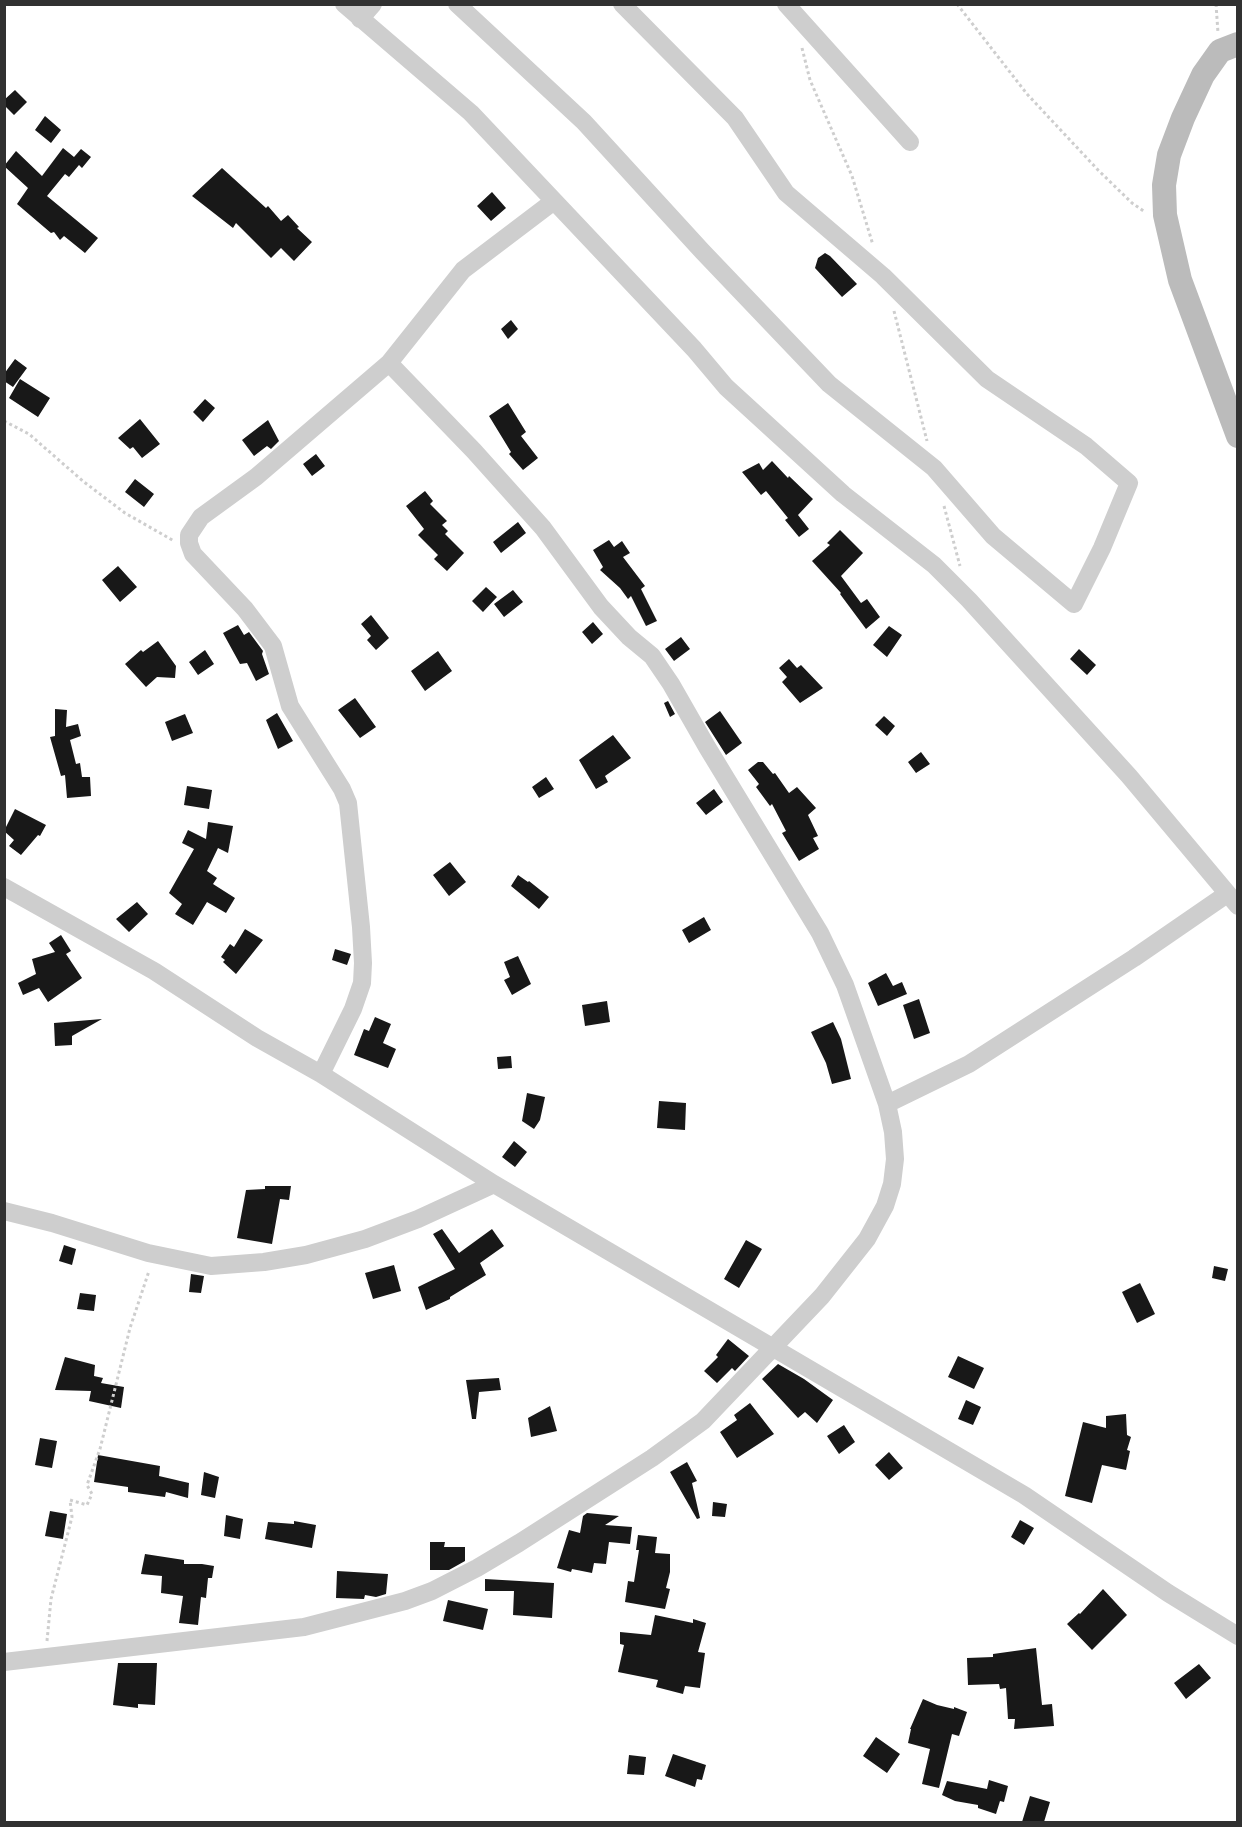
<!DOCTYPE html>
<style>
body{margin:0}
#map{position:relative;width:1242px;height:1827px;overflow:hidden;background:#fff;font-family:Cabin,sans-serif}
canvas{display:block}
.frame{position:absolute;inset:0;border:6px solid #313131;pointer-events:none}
</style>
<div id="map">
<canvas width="1242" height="1827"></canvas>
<div class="frame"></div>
</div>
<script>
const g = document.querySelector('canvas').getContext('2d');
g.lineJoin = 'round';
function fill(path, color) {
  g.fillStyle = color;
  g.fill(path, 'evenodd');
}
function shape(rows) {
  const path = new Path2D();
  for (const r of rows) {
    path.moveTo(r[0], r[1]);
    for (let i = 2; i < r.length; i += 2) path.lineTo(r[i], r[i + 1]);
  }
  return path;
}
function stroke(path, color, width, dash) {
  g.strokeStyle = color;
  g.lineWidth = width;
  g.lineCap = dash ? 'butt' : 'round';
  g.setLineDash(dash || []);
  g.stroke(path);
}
const building = shape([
 [15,90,27,102,14,115,4,105,4,100],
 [45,116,61,130,51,143,35,130],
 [63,148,74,157,81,149,91,157,82,168,79,165,69,177,65,174,47,196,98,238,85,253,64,236,60,240,54,232,51,233,17,204,28,188,4,166,16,151,42,176],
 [222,168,266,208,268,206,281,221,288,215,299,227,297,228,312,242,294,261,281,248,271,258,236,223,233,228,192,196],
 [492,192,506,208,491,221,477,206],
 [825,253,830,256,857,284,842,297,815,268,818,258],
 [511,320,518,329,508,339,501,329],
 [15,359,27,368,13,387,4,381,4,374],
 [20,379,50,398,38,417,9,398],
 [205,399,215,408,203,422,193,412],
 [508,403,526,432,521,436,538,458,523,470,509,454,511,452,489,416],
 [140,419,160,444,142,458,133,447,130,449,118,438],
 [268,420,279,441,271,449,267,446,254,456,242,440],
 [316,454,325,466,312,476,303,464],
 [772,461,788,478,789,476,813,499,798,515,809,529,799,537,785,520,788,518,766,491,761,495,742,472,759,463,763,470],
 [135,479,154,494,144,507,125,492],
 [425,491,433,501,430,504,447,521,442,525,448,531,445,534,464,553,447,571,434,559,438,555,418,535,424,529,406,506],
 [518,522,526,533,501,553,493,542],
 [840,530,863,553,841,576,861,603,867,599,880,617,866,629,840,594,841,593,812,561,830,545,827,543],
 [609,540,614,547,622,541,630,553,623,557,645,586,641,589,657,621,646,626,631,596,628,599,620,588,600,570,603,567,593,550],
 [118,566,137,587,120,602,102,580],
 [486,587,497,597,483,612,472,601],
 [513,590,523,602,504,617,494,604],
 [371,615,389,638,376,650,367,640,371,636,361,624],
 [593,622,603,634,592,644,582,632],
 [238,625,244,635,249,632,263,651,262,654,269,674,256,681,247,663,240,664,223,633],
 [889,626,902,635,887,657,873,645],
 [681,637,690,649,674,661,665,649],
 [158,641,176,666,175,678,157,677,146,687,125,664,141,650,143,652],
 [1079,649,1096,665,1087,675,1070,659],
 [205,650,214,664,198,675,189,662],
 [438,651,452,671,425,691,411,671],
 [789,659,797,668,801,665,823,688,800,703,782,682,787,677,779,668],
 [355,698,376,727,360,738,338,710],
 [668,701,675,714,670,717,664,703],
 [55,709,67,710,66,727,78,724,81,736,70,740,76,764,80,763,82,777,90,777,91,796,67,798,65,775,61,776,50,737,55,736],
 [720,711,742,743,726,755,705,722],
 [277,713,293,741,278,749,266,720],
 [185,714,193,733,172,741,165,722],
 [884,716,895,726,887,736,875,725],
 [613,735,631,758,605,776,608,782,596,789,579,760],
 [921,752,930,764,916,773,908,762],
 [758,762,763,762,773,774,775,773,789,793,797,787,816,808,808,815,818,836,813,838,819,849,799,861,782,833,786,831,772,804,770,806,756,787,759,784,748,770],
 [546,777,554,789,539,798,532,787],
 [187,786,212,790,209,809,184,805],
 [714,789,723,802,706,815,696,803],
 [15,809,46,825,40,836,38,835,21,855,9,846,14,840,4,831],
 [208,822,233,826,228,853,218,848,207,871,217,878,213,884,235,898,226,913,207,902,193,925,175,914,182,904,169,893,194,849,182,843,188,830,206,839],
 [450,862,466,882,449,896,433,875],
 [518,875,528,882,529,881,549,897,539,909,511,886],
 [137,902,148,914,129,932,116,919],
 [704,917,711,930,689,943,682,930],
 [245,929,263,940,236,974,223,962,225,960,221,957,230,944,234,947],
 [61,935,71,951,66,954,82,978,48,1002,39,988,23,995,18,983,36,974,32,959,55,952,49,943],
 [335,949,351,954,347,965,332,960],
 [518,956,531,984,512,995,504,980,510,977,504,962],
 [886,973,893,986,902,982,907,994,878,1006,868,983],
 [919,999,930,1033,914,1039,903,1005],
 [607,1001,610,1022,585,1026,582,1005],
 [375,1017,391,1024,383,1043,396,1049,388,1068,354,1055,364,1029,369,1031],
 [102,1019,72,1036,72,1045,55,1046,54,1023],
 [833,1022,841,1039,851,1079,832,1084,826,1063,811,1032],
 [511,1056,512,1068,498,1069,497,1057],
 [527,1093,545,1097,540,1120,534,1129,522,1121],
 [659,1101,686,1103,685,1130,657,1128],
 [514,1141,527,1152,515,1167,502,1157],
 [265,1186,291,1186,289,1200,280,1199,272,1244,237,1238,246,1190,265,1189],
 [442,1229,459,1253,492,1229,504,1246,480,1263,486,1275,450,1297,450,1299,426,1310,418,1287,455,1269,433,1234],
 [746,1240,762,1249,739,1288,724,1279],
 [64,1245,76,1249,72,1265,59,1261],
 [394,1265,401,1291,373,1299,365,1273],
 [1214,1266,1228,1269,1225,1281,1212,1278],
 [191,1274,204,1276,201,1293,189,1292],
 [1140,1283,1155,1314,1137,1323,1122,1292],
 [80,1293,96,1295,94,1311,77,1309],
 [728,1339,749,1356,735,1371,732,1368,717,1383,704,1371,718,1357,716,1355],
 [958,1356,984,1368,974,1389,948,1377],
 [65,1357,95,1365,94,1376,103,1378,101,1383,124,1387,121,1408,89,1401,91,1391,55,1390],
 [778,1364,804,1379,833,1400,817,1423,805,1412,798,1418,762,1379],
 [499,1378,501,1390,479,1392,476,1419,472,1419,466,1380],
 [966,1400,981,1407,973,1425,958,1419],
 [750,1403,774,1434,737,1458,720,1432,737,1420,734,1415],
 [550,1406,557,1431,531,1437,528,1418],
 [1126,1414,1127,1435,1131,1437,1127,1450,1130,1451,1126,1470,1102,1465,1092,1503,1065,1496,1083,1422,1106,1428,1106,1416],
 [844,1425,855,1442,839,1454,827,1436],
 [40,1438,57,1441,52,1468,35,1465],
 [889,1452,903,1468,889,1480,875,1465],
 [98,1455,160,1466,159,1476,189,1483,188,1498,166,1492,165,1497,128,1492,128,1487,94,1482],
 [687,1462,697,1481,692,1483,700,1518,697,1519,670,1472],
 [204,1472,219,1477,215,1498,201,1495],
 [713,1502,727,1504,725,1517,712,1516],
 [50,1511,67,1514,63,1539,45,1536],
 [587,1513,619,1516,605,1525,632,1527,630,1544,609,1542,606,1564,594,1563,592,1573,572,1569,571,1572,557,1568,569,1530,580,1533,583,1516],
 [226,1515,243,1519,240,1539,224,1536],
 [1020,1520,1034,1528,1024,1545,1011,1537],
 [294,1521,316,1525,312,1548,265,1539,268,1522,294,1524],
 [638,1535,657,1537,655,1553,670,1554,670,1572,666,1588,670,1589,665,1609,625,1602,628,1581,634,1582,639,1550,636,1550],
 [430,1542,445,1542,444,1547,465,1547,465,1561,449,1570,430,1570],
 [145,1554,184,1560,184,1564,202,1564,214,1566,212,1578,208,1578,206,1598,201,1597,198,1625,179,1623,183,1596,161,1593,162,1576,141,1574],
 [337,1571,388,1574,386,1594,376,1597,365,1595,364,1599,336,1598],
 [485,1579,554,1583,552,1618,513,1615,514,1591,485,1591],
 [1103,1589,1127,1615,1092,1650,1067,1624,1079,1613,1080,1614],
 [448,1600,488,1609,483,1630,443,1621],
 [655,1615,693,1623,693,1619,706,1623,698,1652,705,1653,700,1688,685,1686,683,1694,656,1687,658,1680,618,1672,624,1645,620,1644,620,1632,651,1635],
 [1036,1648,1042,1705,1052,1704,1054,1726,1014,1729,1015,1719,1008,1719,1006,1688,1000,1689,999,1684,968,1685,967,1658,993,1657,993,1654],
 [118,1663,157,1663,155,1705,138,1704,138,1708,113,1705],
 [1199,1664,1211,1678,1186,1699,1174,1683],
 [923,1699,937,1705,954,1709,954,1707,967,1712,959,1736,952,1734,939,1788,922,1784,930,1749,908,1743,911,1729,910,1729],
 [876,1737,900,1754,887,1773,863,1756],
 [673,1754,706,1765,702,1780,697,1779,695,1787,665,1776],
 [629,1755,646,1757,644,1775,627,1774],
 [989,1780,1008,1786,1004,1802,1000,1801,996,1814,978,1808,978,1805,955,1801,942,1795,947,1781,987,1789],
 [1030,1796,1050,1802,1044,1822,1022,1822]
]);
const path = shape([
 [957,4,1027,94,1098,170,1132,203,1145,212],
 [1216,4,1218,33],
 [802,48,810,80,852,176,873,245],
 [894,311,927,441],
 [4,421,29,434,84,482,125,513,174,541],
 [944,506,960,566],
 [47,1641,51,1599,72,1517,70,1500,87,1505,92,1494,87,1485,100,1449,130,1328,149,1271]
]);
const street = shape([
 [344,4,471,113,694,349,726,387,843,494,934,565,969,600,1129,776,1238,906],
 [457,4,584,122,702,251,829,384,934,468,993,536,1074,604,1102,548,1129,483,1086,446,987,379,883,276,786,193,735,118,622,4],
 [786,4,910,142],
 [360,19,373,4],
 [4,887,154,971,257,1038,321,1074,494,1184,1024,1495,1168,1593,1238,1636],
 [321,1074,353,1009,362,983,363,963,361,927,348,803,342,789,290,706,273,646,245,609,193,554,189,543,189,535,201,517,256,477,389,363,463,270,554,201],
 [887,1104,969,1064,1134,958,1227,894],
 [4,1211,52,1223,148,1253,211,1266,264,1262,306,1255,365,1239,418,1219,494,1184],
 [4,1662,304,1627,405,1601,432,1591,477,1568,519,1543,652,1458,703,1421,822,1296,867,1239,885,1206,892,1184,895,1159,893,1132,887,1104,845,985,820,933,707,747,671,684,652,656,629,637,601,607,543,528,474,451,389,363]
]);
const secondary = shape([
 [1238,44,1220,51,1203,75,1183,118,1169,155,1164,185,1165,215,1180,280,1238,436]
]);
fill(building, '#181818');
stroke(path, '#cecece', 3, [3, 3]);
stroke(street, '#cecece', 18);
stroke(secondary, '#bbb', 24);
</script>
